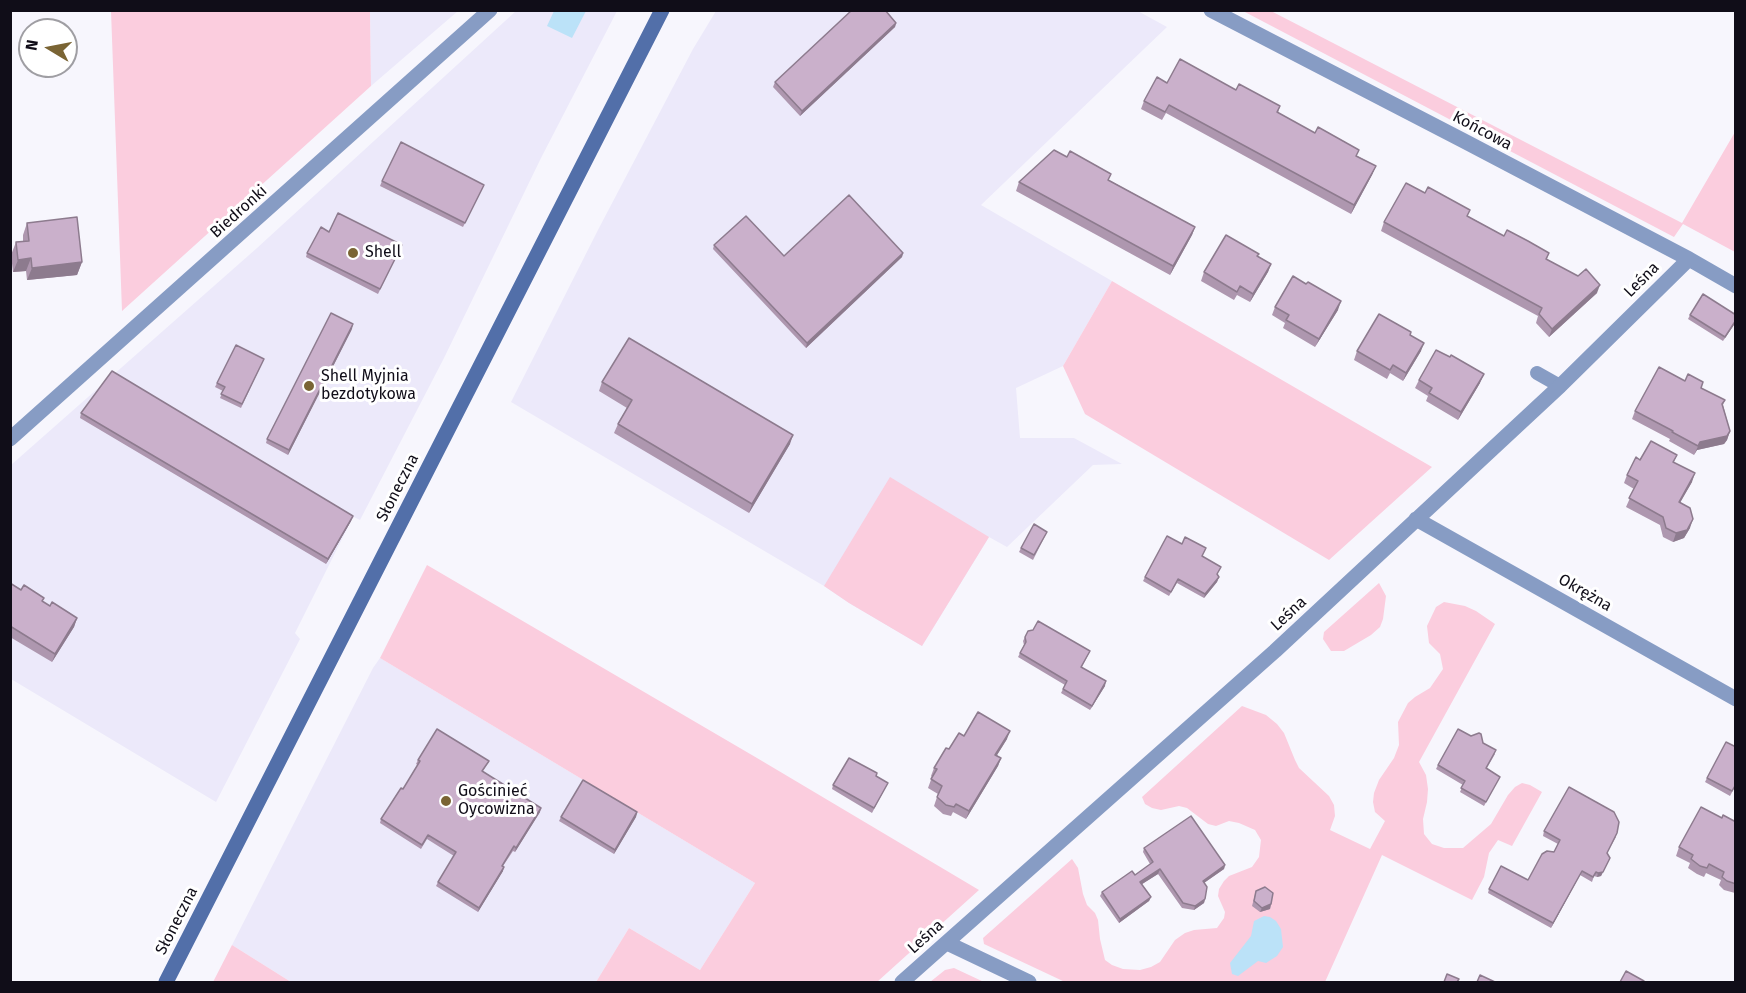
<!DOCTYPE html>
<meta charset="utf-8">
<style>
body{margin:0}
#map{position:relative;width:1746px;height:993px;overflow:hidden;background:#f7f6fd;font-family:"Fira Sans",sans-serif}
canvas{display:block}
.frame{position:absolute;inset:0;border:12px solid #100d18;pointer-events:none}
.north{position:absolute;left:18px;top:18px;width:60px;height:60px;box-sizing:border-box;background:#fff;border:2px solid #9f9ea3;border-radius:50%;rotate:280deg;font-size:16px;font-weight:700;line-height:24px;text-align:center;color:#100d18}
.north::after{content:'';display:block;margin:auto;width:21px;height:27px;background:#7a6434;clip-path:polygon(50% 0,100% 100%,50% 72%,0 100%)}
</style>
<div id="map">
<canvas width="1746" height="993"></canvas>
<div class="frame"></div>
<div class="north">N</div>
</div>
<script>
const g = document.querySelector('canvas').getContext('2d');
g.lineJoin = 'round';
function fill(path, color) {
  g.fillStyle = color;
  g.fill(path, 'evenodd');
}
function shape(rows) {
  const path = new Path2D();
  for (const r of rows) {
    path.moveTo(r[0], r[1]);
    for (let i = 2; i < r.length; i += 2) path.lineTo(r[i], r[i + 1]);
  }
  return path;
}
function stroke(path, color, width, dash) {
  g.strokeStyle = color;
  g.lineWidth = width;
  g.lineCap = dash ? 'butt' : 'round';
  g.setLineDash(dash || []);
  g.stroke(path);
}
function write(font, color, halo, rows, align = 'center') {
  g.font = font + ' "Fira Sans",sans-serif';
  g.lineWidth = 6;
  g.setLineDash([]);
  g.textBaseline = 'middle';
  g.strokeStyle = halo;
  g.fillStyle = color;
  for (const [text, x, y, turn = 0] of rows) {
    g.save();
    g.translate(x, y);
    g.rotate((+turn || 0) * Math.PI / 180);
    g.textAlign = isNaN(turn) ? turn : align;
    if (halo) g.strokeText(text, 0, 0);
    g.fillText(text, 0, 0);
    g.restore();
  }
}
const built = shape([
 [370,10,458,11,371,86],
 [1136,10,1167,27,981,205,1112,281,1063,366,1016,388,1020,438,1074,438,1122,464,1093,465,1007,547,989,537,922,646,849,603,824,586,511,402,599,228,693,49,716,11],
 [516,11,617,11,541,158,444,358,360,520,354,517,351,521,295,633,300,639,216,802,11,679,11,465,257,248],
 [380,658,755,883,700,970,629,928,596,982,291,982,232,945,373,668]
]);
const green = shape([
 [111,11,370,11,371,86,122,311],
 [1243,11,1271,11,1682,223,1735,132,1735,252,1683,224,1674,237],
 [1112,281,1163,311,1432,467,1329,560,1085,414,1063,366],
 [890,477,989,537,922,646,849,603,824,586],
 [427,565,757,758,979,890,877,982,596,982,629,928,700,970,755,883,380,658],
 [1379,583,1386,596,1383,619,1380,627,1371,635,1344,651,1331,651,1323,639,1324,632],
 [1444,602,1465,606,1476,611,1495,624,1419,762,1426,775,1428,789,1427,802,1423,819,1424,834,1432,844,1444,848,1463,848,1491,824,1508,795,1515,787,1522,783,1530,785,1542,792,1512,846,1498,840,1489,853,1484,877,1472,900,1382,855,1325,982,1065,982,984,944,983,938,1072,859,1078,868,1083,894,1087,905,1095,913,1098,920,1100,939,1105,960,1112,965,1123,969,1140,970,1151,967,1160,962,1175,940,1185,933,1194,930,1217,928,1224,918,1225,912,1218,896,1219,889,1224,881,1229,876,1252,867,1259,857,1261,840,1255,830,1239,823,1229,821,1216,826,1208,824,1187,808,1179,806,1161,810,1152,808,1145,804,1142,797,1242,706,1266,715,1277,724,1284,733,1295,760,1299,768,1329,796,1334,805,1335,816,1330,830,1370,849,1385,821,1375,812,1373,802,1374,793,1379,780,1394,758,1399,745,1398,722,1408,703,1415,697,1430,688,1443,669,1440,654,1429,643,1427,626,1436,607],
 [232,945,291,982,213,982],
 [954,968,984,982,930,982,945,970]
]);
const water = shape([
 [554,11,586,11,572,38,547,26],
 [1264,916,1270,917,1276,921,1281,929,1283,947,1277,956,1266,963,1258,961,1238,976,1232,974,1230,963,1251,936,1254,921]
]);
const lane = shape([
 [1537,373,1560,386]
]);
const street = shape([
 [1211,10,1466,142,1689,259,1736,286],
 [10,439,490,10],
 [1416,519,1736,699],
 [947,943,1029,982],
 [902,982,1275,651,1560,386,1689,259]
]);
const secondary = shape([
 [166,982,662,10]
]);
const wall = shape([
 [896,23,895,27,800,116,773,87,775,82],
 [1167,83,1236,90,1280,106,1278,113,1376,166,1372,175,1351,214,1166,113,1162,120,1141,109,1144,101],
 [1109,180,1195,227,1192,235,1170,275,1016,191,1019,182],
 [382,181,484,185,463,227,380,186],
 [1468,216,1504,236,1549,253,1547,259,1597,293,1549,337,1536,323,1538,316,1381,231,1384,222],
 [27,223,82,262,77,275,27,280,26,271,13,272,11,255,16,242,23,242,23,235],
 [329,232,402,245,378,294,306,257,307,253],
 [714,245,784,256,903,253,902,257,806,348,713,249],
 [1258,256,1271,264,1268,272,1250,302,1237,295,1234,300,1201,281,1204,272],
 [1275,307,1338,310,1315,347,1283,328,1285,323,1272,315],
 [1690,315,1736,315,1723,341,1688,319],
 [352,329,288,455,266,443,267,439],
 [1410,335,1421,351,1403,381,1390,373,1387,379,1354,360,1357,351],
 [264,359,241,408,220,398,223,391,215,387,217,383],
 [1419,380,1480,383,1458,420,1426,401,1428,396,1415,388],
 [1685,381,1703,382,1701,388,1725,400,1723,405,1730,431,1727,440,1724,444,1697,450,1694,455,1669,441,1670,439,1632,419,1635,411],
 [602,382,790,444,749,513,614,433,618,424,627,408,599,391],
 [81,413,351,521,326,564,80,418],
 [1677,455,1674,462,1692,482,1680,502,1690,528,1684,538,1673,542,1663,537,1660,525,1626,507,1634,489,1624,483,1627,475,1640,460],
 [1047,532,1033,560,1019,552,1021,548],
 [1202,556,1221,567,1217,574,1219,577,1217,582,1204,598,1177,583,1169,596,1143,581,1145,577],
 [10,583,50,606,77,618,74,627,52,662,10,637],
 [1025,637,1090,651,1082,667,1105,686,1090,710,1061,693,1065,685,1018,657,1024,645,1023,641],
 [964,736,1007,739,997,755,1001,758,998,766,966,819,953,812,951,816,943,814,934,806,938,794,928,788,932,777,931,776,934,768,949,749],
 [1483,743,1495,754,1487,768,1500,777,1484,806,1460,792,1463,785,1436,769,1438,765],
 [418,760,489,761,483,771,540,812,515,852,513,851,503,866,503,871,478,912,436,886,438,882,454,856,427,839,421,849,380,823,381,819,403,789,418,765,416,764],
 [876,776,888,783,872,813,832,789,833,785],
 [1707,778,1736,785,1730,796,1705,782],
 [637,812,636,817,614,854,559,821,561,817],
 [1722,818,1736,822,1735,893,1724,890,1719,885,1721,880,1706,873,1704,877,1697,874,1688,868,1690,863,1676,856,1679,847],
 [1544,831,1616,837,1607,853,1610,858,1601,876,1597,877,1594,876,1592,882,1580,875,1551,928,1488,893,1489,889,1528,880,1554,852,1558,844,1543,836],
 [1144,848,1225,865,1224,869,1204,883,1205,899,1204,903,1194,910,1182,908,1158,874,1142,884,1151,897,1149,901,1119,923,1100,896,1102,892,1135,875,1150,864,1143,852],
 [1256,891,1271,904,1270,909,1260,912,1252,906]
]);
const shadedWall = shape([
 [896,23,895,27,800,116,802,111],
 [1376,166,1372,175,1351,214,1354,205],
 [1195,227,1192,235,1170,275,1173,266],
 [903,253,902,257,806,348,807,343],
 [31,258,26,271,13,272,18,260],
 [82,262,77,275,27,280,32,268],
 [1271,264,1268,272,1250,302,1253,294],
 [1600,285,1597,293,1549,337,1552,329],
 [1341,301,1338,310,1315,347,1319,339],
 [1736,320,1736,322,1723,341,1725,337],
 [353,324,352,329,288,455,289,450],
 [1424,343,1421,351,1403,381,1406,373],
 [1484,374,1480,383,1458,420,1461,412],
 [1730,431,1727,440,1724,444,1697,450,1694,455,1700,442],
 [793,435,790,444,749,513,752,504],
 [1695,473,1692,482,1676,510,1679,502],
 [353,516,351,521,326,564,328,559],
 [1693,519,1690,528,1684,538,1673,542,1676,533],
 [1219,577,1217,582,1204,598,1205,594],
 [77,618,74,627,52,662,55,654],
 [1106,681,1105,686,1090,710,1092,706],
 [1010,731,1007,739,992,763,995,755],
 [1001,758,998,766,966,819,969,811],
 [541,808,540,812,515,852,516,848],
 [637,812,636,817,614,854,615,850],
 [1610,858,1601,876,1597,877,1598,873],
 [1225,865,1224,869,1201,885,1203,881],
 [504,867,503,871,478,912,479,908],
 [1160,869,1158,874,1139,886,1140,882],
 [1582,871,1580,875,1551,928,1553,923],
 [1151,897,1149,901,1119,923,1120,919],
 [1205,899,1204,903,1194,910,1195,906],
 [1271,904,1270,909,1260,912,1262,908]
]);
const building = shape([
 [852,10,885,10,896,23,802,111,775,82,852,10],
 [1180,59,1236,90,1239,84,1280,106,1277,112,1315,133,1318,127,1359,150,1356,156,1376,166,1354,205,1169,105,1165,112,1144,101,1157,77,1167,83,1180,59],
 [401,142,484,185,465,223,382,181,401,142],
 [1054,150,1067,157,1070,151,1111,174,1108,180,1195,227,1173,266,1019,182,1054,150],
 [1406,183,1425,193,1428,187,1470,210,1467,216,1504,236,1507,230,1528,241,1549,253,1546,259,1578,276,1586,269,1600,285,1552,329,1539,314,1542,308,1384,222,1406,183],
 [849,195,903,253,807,343,714,245,746,216,784,256,849,195],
 [338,213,402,245,380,289,307,253,321,227,329,232,338,213],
 [77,217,82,262,32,268,31,258,18,260,16,242,29,241,27,223,77,217],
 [1226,235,1259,254,1257,256,1271,264,1253,294,1240,286,1237,292,1204,272,1226,235],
 [1293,276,1306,284,1308,282,1341,301,1319,339,1286,320,1289,315,1275,307,1293,276],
 [1703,294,1736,315,1736,320,1725,337,1690,315,1703,294],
 [331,313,353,324,289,450,267,439,331,313],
 [1379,314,1411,332,1410,335,1424,343,1406,373,1393,365,1390,370,1357,351,1379,314],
 [629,338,793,435,752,504,618,424,632,400,602,382,629,338],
 [236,345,264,359,242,404,221,394,225,387,217,383,236,345],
 [1436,350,1450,357,1451,355,1484,374,1461,412,1429,393,1432,388,1419,380,1436,350],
 [1659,367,1685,381,1688,374,1703,382,1701,388,1725,400,1722,404,1730,431,1727,436,1700,442,1698,446,1672,432,1673,431,1635,411,1659,367],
 [112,371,353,516,328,559,81,413,112,371],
 [1651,441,1677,455,1673,462,1695,473,1679,502,1690,508,1693,519,1687,530,1676,533,1666,528,1663,517,1629,498,1638,481,1627,475,1636,457,1640,460,1651,441],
 [1034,524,1047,532,1034,555,1021,548,1034,524],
 [1167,536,1182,544,1185,537,1206,548,1202,556,1221,567,1217,574,1219,577,1205,594,1178,579,1171,592,1145,577,1167,536],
 [10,583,21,590,24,585,44,598,42,601,50,606,52,602,77,618,55,654,10,626,10,583],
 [1038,621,1090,651,1081,667,1106,681,1092,706,1063,689,1067,681,1020,653,1026,642,1025,637,1028,631,1033,630,1038,621],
 [978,712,1010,731,995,755,1001,758,969,811,956,804,954,807,946,805,937,797,942,786,931,779,937,769,934,768,946,748,949,749,959,733,964,736,978,712],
 [437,729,489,761,482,771,541,808,516,848,514,846,502,866,504,867,479,908,438,882,456,852,428,835,422,845,381,819,401,788,403,789,420,761,418,760,437,729],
 [1458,729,1471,736,1479,733,1481,734,1483,743,1496,750,1486,768,1500,777,1486,802,1461,788,1465,781,1438,765,1458,729],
 [1726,742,1736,747,1736,784,1732,791,1707,778,1726,742],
 [849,758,877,773,876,776,888,783,874,808,833,785,849,758],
 [583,780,637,812,615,850,561,817,583,780],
 [1569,787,1614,812,1619,822,1617,833,1607,853,1610,858,1603,872,1598,873,1596,872,1593,877,1582,871,1553,923,1489,889,1501,866,1528,880,1542,854,1547,851,1554,852,1560,840,1544,831,1569,787],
 [1701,807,1722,818,1723,815,1736,822,1736,884,1727,881,1722,877,1724,872,1709,864,1707,868,1700,866,1691,859,1693,855,1679,847,1701,807],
 [1191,816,1225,865,1203,881,1207,887,1205,899,1195,906,1183,903,1160,869,1140,882,1151,897,1120,919,1102,892,1132,871,1135,875,1153,862,1144,848,1191,816],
 [1265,887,1273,893,1271,904,1262,908,1254,901,1256,891,1265,887],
 [1626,971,1644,981,1643,982,1620,982,1626,971],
 [1447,974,1459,979,1457,982,1444,982,1447,974],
 [1480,975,1495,982,1477,982,1480,975]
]);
const markers = [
 [353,253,6,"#7a6434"],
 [309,386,6,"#7a6434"],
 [446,801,6,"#7a6434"]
];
const streetNames = [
 ["Końcowa",1482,131,28],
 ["Biedronki",239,212,-42],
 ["Leśna",1642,280,-45],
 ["Słoneczna",398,488,-63],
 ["Okrężna",1585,593,30],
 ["Leśna",1289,614,-43],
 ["Słoneczna",177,921,-63],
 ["Leśna",926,937,-42]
];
const poiNames = [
 ["Shell",365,253],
 ["Shell Myjnia",321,377],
 ["bezdotykowa",321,395],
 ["Gościnieć",458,792],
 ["Oycowizna",458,810]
];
fill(built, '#ece9fa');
fill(green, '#fbcdde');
fill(water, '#bbe2f8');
stroke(lane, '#879cc4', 14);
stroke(street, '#879cc4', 15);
stroke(secondary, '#526fa9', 15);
fill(wall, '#ae97af');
fill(shadedWall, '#8d7b8e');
fill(building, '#cab0cb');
stroke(building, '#8d7b8e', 1.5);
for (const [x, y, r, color] of markers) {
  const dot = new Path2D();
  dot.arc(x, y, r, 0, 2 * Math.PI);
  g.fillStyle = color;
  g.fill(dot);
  stroke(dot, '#fff', 2);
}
write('16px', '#100d18', '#fff', streetNames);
write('16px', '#100d18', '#fff', poiNames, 'left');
</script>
